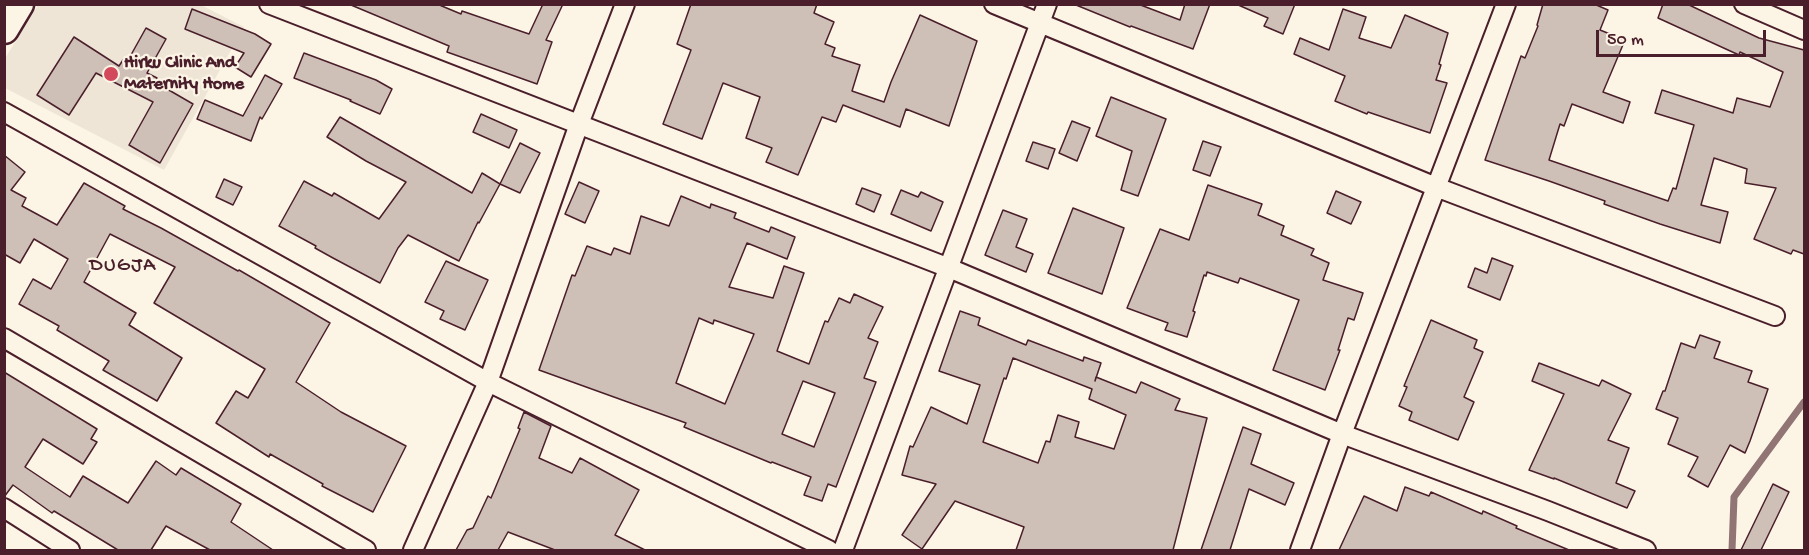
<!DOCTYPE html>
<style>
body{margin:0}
#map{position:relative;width:1809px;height:555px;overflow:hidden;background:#fcf5e5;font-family:"Gochi Hand",sans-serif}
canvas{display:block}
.frame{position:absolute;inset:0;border:6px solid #4a1f2b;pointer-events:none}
.scale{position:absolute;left:1596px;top:30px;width:170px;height:27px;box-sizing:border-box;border:3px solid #4a1f2b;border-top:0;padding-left:8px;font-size:18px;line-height:21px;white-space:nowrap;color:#4a1f2b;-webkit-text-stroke:4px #fcf5e5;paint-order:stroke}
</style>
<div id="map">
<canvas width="1809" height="555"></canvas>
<div class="frame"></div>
<div class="scale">50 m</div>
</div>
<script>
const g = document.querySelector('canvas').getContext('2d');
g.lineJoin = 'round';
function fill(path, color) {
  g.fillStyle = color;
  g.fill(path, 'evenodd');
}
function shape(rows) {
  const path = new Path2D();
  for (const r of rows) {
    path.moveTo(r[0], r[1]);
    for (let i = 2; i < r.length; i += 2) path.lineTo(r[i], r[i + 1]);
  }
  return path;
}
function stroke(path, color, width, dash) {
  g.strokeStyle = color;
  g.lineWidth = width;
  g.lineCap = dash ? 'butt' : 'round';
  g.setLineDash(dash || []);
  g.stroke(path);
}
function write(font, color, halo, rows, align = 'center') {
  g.font = font + ' "Gochi Hand",sans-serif';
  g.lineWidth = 4.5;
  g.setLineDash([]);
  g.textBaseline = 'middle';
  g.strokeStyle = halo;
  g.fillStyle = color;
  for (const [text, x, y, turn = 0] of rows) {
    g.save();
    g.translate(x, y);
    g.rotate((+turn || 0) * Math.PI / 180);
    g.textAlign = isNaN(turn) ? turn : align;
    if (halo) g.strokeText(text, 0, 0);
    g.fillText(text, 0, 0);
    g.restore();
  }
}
const built = shape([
 [38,5,201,5,244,27,164,170,5,88,4,60]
]);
const stream = shape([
 [1732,550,1734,497,1804,402]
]);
const building = shape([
 [437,4,461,14,462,11,529,34,543,4,563,4,546,40,552,42,537,84,447,52,449,46,351,5,437,4],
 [691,4,817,4,814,13,834,22,825,44,835,48,832,56,860,65,852,91,884,102,891,82,920,15,977,41,949,126,906,109,900,127,843,105,836,122,822,117,798,175,766,162,772,148,746,138,760,97,723,83,702,139,663,124,691,50,677,44,691,4],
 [1138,4,1180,20,1185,4,1210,4,1193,49,1131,26,1130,27,1076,5,1138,4],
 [1236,4,1295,4,1283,34,1264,26,1268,18,1236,4],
 [1543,4,1594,4,1608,10,1600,30,1625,40,1603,92,1630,102,1623,123,1572,104,1564,126,1560,124,1549,160,1668,201,1673,188,1676,189,1694,125,1655,113,1662,90,1733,113,1737,98,1770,107,1783,72,1740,52,1739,55,1658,18,1663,4,1687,4,1759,38,1804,50,1804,254,1793,250,1791,254,1754,239,1776,188,1745,183,1747,169,1714,158,1701,205,1728,212,1720,243,1660,224,1604,204,1605,201,1549,181,1485,160,1521,56,1525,58,1538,26,1537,25,1543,4],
 [192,9,255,34,271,44,251,77,235,67,244,53,185,29,192,9],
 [1343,9,1366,17,1359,38,1391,48,1405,15,1448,33,1439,64,1441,65,1436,80,1447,83,1430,133,1368,112,1367,114,1335,101,1345,76,1294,54,1300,38,1329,50,1343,9],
 [146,28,166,39,147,73,157,78,155,82,193,104,160,163,129,145,153,102,96,73,69,115,37,95,74,37,119,66,123,60,127,62,146,28],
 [304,53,376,80,392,89,380,114,350,101,351,100,294,78,304,53],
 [265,75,282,84,262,119,260,117,251,141,197,119,205,100,243,116,265,75],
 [1111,97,1166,119,1138,196,1121,190,1132,151,1096,136,1111,97],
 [481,114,517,130,509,148,473,132,481,114],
 [340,117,472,193,482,173,500,184,479,223,478,222,459,261,408,235,398,248,380,283,333,258,315,248,316,246,279,226,304,181,332,196,334,193,379,219,406,182,366,161,327,137,340,117],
 [1072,121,1090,128,1077,161,1059,153,1072,121],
 [1203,141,1221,147,1210,176,1193,170,1203,141],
 [1033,142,1055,149,1048,169,1026,161,1033,142],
 [520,143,540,153,520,193,500,184,520,143],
 [4,155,25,172,11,190,26,198,22,206,57,225,84,183,125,206,123,209,161,228,238,271,239,270,330,323,296,382,341,412,406,446,373,512,322,486,323,484,270,454,269,457,216,423,236,391,248,398,265,369,154,303,175,267,110,234,84,282,136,313,129,325,182,358,157,401,103,370,109,361,57,330,59,326,19,304,33,279,51,289,68,259,34,239,20,263,4,254,4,155],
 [224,179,242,187,233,205,216,197,224,179],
 [579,182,599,191,585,223,565,214,579,182],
 [1208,185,1262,204,1258,215,1284,226,1281,235,1314,249,1311,255,1329,263,1323,280,1363,293,1354,320,1348,318,1338,350,1340,350,1325,390,1273,370,1299,300,1240,278,1238,283,1207,272,1206,276,1204,275,1193,311,1195,312,1187,337,1165,330,1168,323,1127,308,1160,229,1189,240,1208,185],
 [862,188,881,195,874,212,856,204,862,188],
 [901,190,918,197,921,192,943,202,931,231,891,214,901,190],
 [1336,191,1361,202,1351,224,1327,213,1336,191],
 [681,196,710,208,711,204,736,213,734,218,769,232,771,227,795,237,787,259,747,243,729,287,773,298,784,266,804,273,777,351,809,364,825,321,828,322,839,298,850,303,854,294,883,307,868,338,878,342,864,378,876,382,836,487,828,484,822,501,804,495,811,477,772,462,771,463,684,427,686,423,539,370,572,275,575,276,587,246,611,255,614,248,630,254,641,216,669,226,681,196],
 [699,318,713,324,714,320,754,334,725,404,676,383,699,318],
 [803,381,835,393,814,447,782,434,803,381],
 [1073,208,1124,228,1102,294,1048,273,1073,208],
 [1003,210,1027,219,1016,247,1033,254,1026,272,985,255,1003,210],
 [1492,258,1513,266,1500,300,1468,287,1475,268,1487,273,1492,258],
 [446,261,488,280,465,330,440,319,444,311,425,302,446,261],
 [960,311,980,318,978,325,1026,345,1028,340,1083,361,1084,357,1101,363,1095,381,1096,377,1136,393,1141,382,1180,399,1175,410,1207,418,1173,550,1016,550,1024,527,955,501,922,549,902,535,936,484,902,475,910,446,913,447,931,407,967,424,980,385,939,371,960,311],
 [1013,358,1092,389,1089,399,1126,415,1114,449,1075,437,1079,422,1058,415,1050,442,1046,441,1038,463,983,442,1004,378,1006,379,1013,358],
 [1431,320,1477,340,1474,348,1483,352,1464,397,1474,402,1458,440,1409,420,1412,412,1399,406,1407,387,1404,386,1431,320],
 [1700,335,1720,342,1714,358,1752,371,1748,382,1768,389,1750,441,1745,453,1730,445,1708,487,1688,476,1698,457,1668,444,1678,418,1656,409,1663,391,1665,391,1681,343,1695,348,1700,335],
 [1539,363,1599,386,1602,380,1631,394,1608,440,1629,448,1616,483,1635,491,1627,508,1554,478,1554,479,1529,470,1564,394,1532,381,1539,363],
 [4,372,97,429,91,439,97,442,83,464,43,439,25,467,70,497,83,476,128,503,156,461,176,475,181,468,241,504,231,522,273,550,210,550,166,526,151,550,118,550,54,511,52,513,13,485,4,497,4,372],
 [524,412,551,426,539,458,572,473,580,458,639,490,615,535,645,550,555,550,508,532,498,550,456,550,467,530,473,528,488,496,491,498,520,429,518,428,524,412],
 [1243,427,1261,434,1251,464,1294,483,1285,505,1249,489,1230,550,1201,550,1243,427],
 [1773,484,1789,492,1761,550,1741,550,1773,484],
 [1405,487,1429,496,1431,492,1482,514,1483,511,1517,526,1516,528,1569,550,1339,550,1364,496,1397,511,1405,487]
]);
const minor = shape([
 [269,4,949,268,1342,434,1548,511,1646,550],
 [994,4,1436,187,1775,316],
 [1744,4,1804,30],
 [4,112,488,382,829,550],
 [4,338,366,550],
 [4,508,70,550],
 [413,550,488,382,579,124,625,4],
 [843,550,1047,4],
 [1300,550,1342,434,1506,4]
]);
const primary = shape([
 [4,29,19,4]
]);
const markers = [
 [111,74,8,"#d1495b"]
];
const poiNames = [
 ["Hirku Clinic And",124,64],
 ["Maternity Home",124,85]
];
const neighbourhoodNames = [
 ["DUGJA",123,267]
];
fill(built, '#eee5d7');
stroke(stream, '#917474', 7);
fill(building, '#cfc0b7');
stroke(building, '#4a1f2b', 1.5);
stroke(minor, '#4a1f2b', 22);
stroke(primary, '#4a1f2b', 33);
stroke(minor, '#fcf5e5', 18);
stroke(primary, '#fcf5e5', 28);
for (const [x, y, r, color] of markers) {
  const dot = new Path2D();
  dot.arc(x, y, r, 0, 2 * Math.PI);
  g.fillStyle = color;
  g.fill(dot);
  stroke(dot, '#fcf5e5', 2);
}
write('bold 18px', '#4a1f2b', '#fcf5e5', poiNames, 'left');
g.letterSpacing = '1.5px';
write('20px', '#4a1f2b', '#fcf5e5', neighbourhoodNames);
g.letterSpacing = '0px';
</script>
